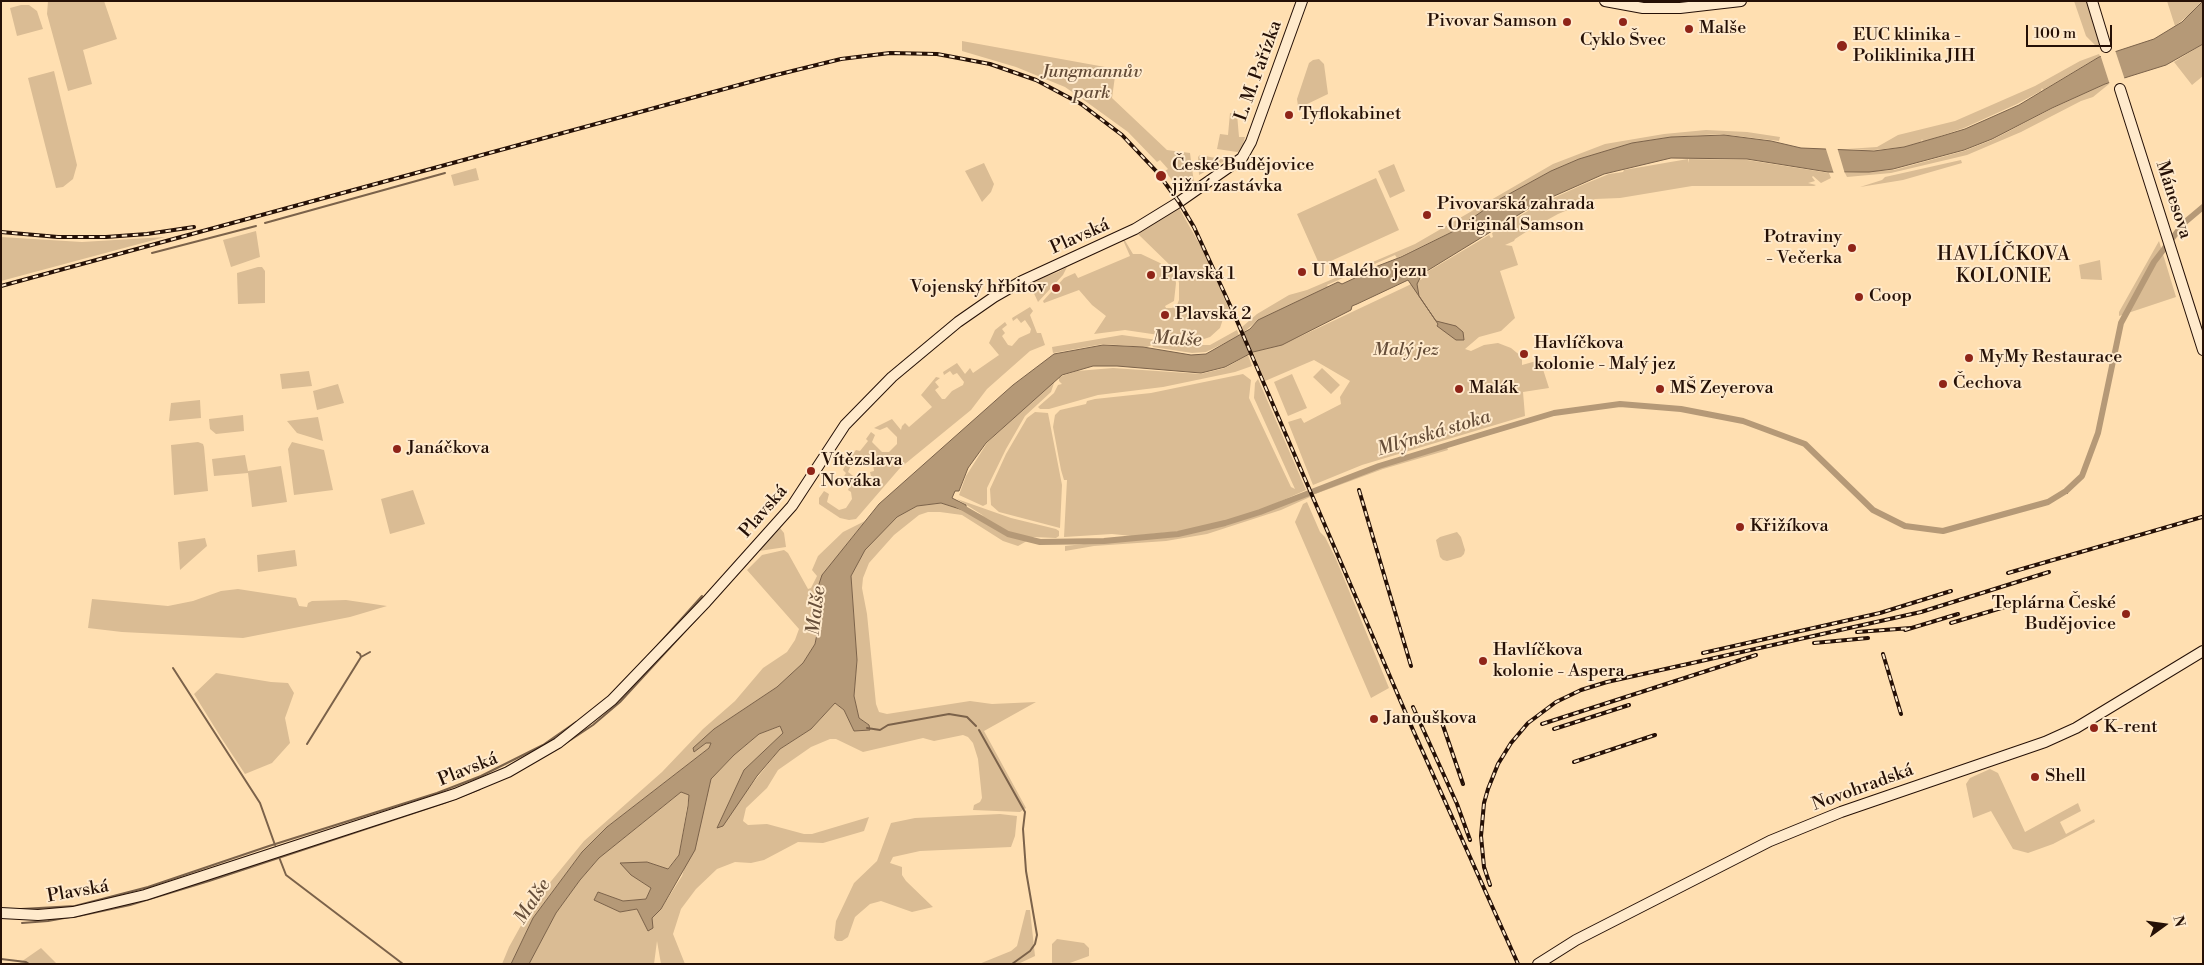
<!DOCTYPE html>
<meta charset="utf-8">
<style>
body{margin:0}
#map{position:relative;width:2204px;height:965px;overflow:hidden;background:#ffdfb1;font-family:"Libre Bodoni",serif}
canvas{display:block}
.frame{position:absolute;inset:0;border:2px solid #251006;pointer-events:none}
.north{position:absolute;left:2139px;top:900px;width:50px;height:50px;-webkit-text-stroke:4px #ffeacc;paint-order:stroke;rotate:76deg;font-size:14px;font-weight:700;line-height:20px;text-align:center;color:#251006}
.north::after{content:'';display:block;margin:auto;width:18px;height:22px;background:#251006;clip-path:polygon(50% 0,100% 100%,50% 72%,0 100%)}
.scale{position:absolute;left:2026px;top:25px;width:86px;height:22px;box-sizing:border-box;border:2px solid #251006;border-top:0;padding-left:6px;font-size:15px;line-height:18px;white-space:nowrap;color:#251006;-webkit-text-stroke:4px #ffeacc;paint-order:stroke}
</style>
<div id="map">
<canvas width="2204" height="965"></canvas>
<div class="frame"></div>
<div class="north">N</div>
<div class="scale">100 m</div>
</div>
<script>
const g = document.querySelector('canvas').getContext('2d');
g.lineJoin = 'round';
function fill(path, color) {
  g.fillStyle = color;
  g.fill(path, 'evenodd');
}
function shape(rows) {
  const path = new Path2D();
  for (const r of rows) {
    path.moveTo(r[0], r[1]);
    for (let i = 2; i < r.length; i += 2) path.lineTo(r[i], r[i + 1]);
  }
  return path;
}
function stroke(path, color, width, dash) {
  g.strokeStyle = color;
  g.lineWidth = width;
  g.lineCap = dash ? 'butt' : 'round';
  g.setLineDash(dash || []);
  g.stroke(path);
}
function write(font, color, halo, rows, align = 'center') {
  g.font = font + ' "Libre Bodoni",serif';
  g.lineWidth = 4;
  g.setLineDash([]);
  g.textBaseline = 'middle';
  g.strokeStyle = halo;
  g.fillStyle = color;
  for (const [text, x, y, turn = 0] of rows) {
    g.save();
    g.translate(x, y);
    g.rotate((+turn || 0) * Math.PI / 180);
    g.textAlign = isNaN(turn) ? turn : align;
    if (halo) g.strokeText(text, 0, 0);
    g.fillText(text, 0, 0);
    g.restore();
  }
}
const green = shape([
 [48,1,104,1,117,39,83,50,92,84,68,91,47,14],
 [2074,1,2088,1,2101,46,2095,45,2086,36],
 [2167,1,2202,1,2189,15,2175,26],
 [21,5,29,5,37,11,43,29,17,36,10,8],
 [962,41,1116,69,1112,98,1167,150,1190,153,1194,183,1181,192,1165,171,1168,169,1160,160,1157,162,1128,132,1088,103,1065,87,1016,67,962,51],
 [2203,44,2203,76,2192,85,2174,62],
 [2099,54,2100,56,2043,90,2042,88,2041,91,2017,104,1964,128,1923,142,1922,139,1921,142,1904,147,1874,150,1847,149,1877,147,1898,135,1955,121,2035,86,2080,61],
 [1319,59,1324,64,1328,94,1301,107,1298,106,1297,99,1309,63,1313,60],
 [54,71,77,165,73,179,63,187,56,188,28,78],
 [2105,84,2109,84,2093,97,2081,101,2021,132,1967,155,1891,173,1847,177,1845,173,1894,170,1964,151,1992,140,2053,108],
 [1230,113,1237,114,1239,137,1245,137,1241,151,1237,152,1217,149,1220,134,1228,135],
 [1706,130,1747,132,1780,137,1779,141,1720,134,1671,137,1632,143,1579,159,1551,171,1500,199,1452,232,1397,258,1395,255,1327,285,1328,287,1258,320,1244,332,1242,327,1257,314,1289,295,1307,290,1415,244,1553,164,1605,144,1664,134],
 [1200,155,1226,160,1199,175,1198,157],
 [1688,159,1689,163,1689,159,1747,160,1829,173,1831,178,1821,183,1813,176,1812,177,1815,181,1808,183,1816,185,1814,186,1692,186,1620,198,1595,199,1558,214,1529,230,1515,239,1514,241,1505,245,1512,246,1518,265,1500,271,1515,318,1501,331,1479,337,1465,349,1471,351,1484,345,1498,343,1511,348,1522,357,1522,365,1540,360,1549,388,1523,392,1525,416,1362,465,1313,485,1288,422,1301,418,1304,423,1341,404,1340,397,1350,381,1314,360,1265,381,1253,352,1282,345,1422,279,1427,272,1489,235,1491,238,1493,237,1492,233,1536,206,1582,185,1609,174,1623,172,1624,170],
 [1961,160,1962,163,1903,180,1860,187,1882,180,1885,177],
 [984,163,994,184,991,192,982,202,965,171],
 [1394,164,1405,191,1390,198,1378,171],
 [476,168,479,180,454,186,451,175],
 [1376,178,1399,230,1320,266,1297,214],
 [1179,208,1204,252,1230,311,1224,316,1220,328,1210,337,1201,340,1186,339,1125,330,1094,334,1106,316,1092,305,1079,290,1044,303,1043,301,1064,278,1075,273,1078,278,1130,256,1123,240,1124,239,1133,254,1141,254,1160,263,1174,274,1176,283,1174,301,1165,306,1166,308,1172,308,1177,305,1179,300,1179,283,1176,271,1138,234],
 [256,231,260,257,231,267,223,240],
 [1,237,82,242,165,237,1,281],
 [2159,241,2176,297,2119,316,2119,312],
 [2100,260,2102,280,2081,279,2079,265],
 [258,267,262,267,265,271,265,303,238,304,237,273],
 [1067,267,1063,275,1038,302,1031,287,1034,281,1058,272],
 [1030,307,1033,311,1030,315,1037,333,1041,333,1045,345,1030,351,987,389,971,410,900,468,856,519,849,520,840,518,819,504,819,498,824,491,829,494,827,502,839,510,846,508,852,499,851,492,848,490,850,486,841,481,846,473,843,470,847,462,851,465,848,472,860,481,867,480,867,476,871,476,870,472,874,471,873,464,862,455,855,459,849,459,856,450,860,451,868,441,866,439,871,432,875,435,872,442,882,452,889,452,897,444,897,437,887,427,880,430,874,428,892,419,901,430,902,426,905,423,909,427,932,407,921,395,936,377,940,378,935,382,939,387,935,390,942,399,945,399,952,391,963,385,964,382,957,373,953,375,950,371,944,375,943,372,957,363,965,374,970,368,973,373,999,355,989,343,995,330,1005,322,1007,325,1002,329,1005,333,1002,336,1008,345,1012,346,1019,338,1030,333,1031,329,1025,320,1021,323,1017,318,1013,321,1012,318],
 [1237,330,1239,335,1235,338,1206,352,1192,353,1153,347,1152,345,1147,347,1103,344,1053,353,1052,347,1122,335,1193,345,1210,345],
 [1248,355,1252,366,1235,372,1163,387,1098,395,1049,409,1040,409,1038,407,1054,393,1058,385,1062,384,1059,381,1059,377,1077,371,1113,368,1201,374,1225,368],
 [1322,368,1340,385,1331,394,1313,377],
 [309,371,312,386,282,389,280,374],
 [1243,374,1251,380,1249,398,1291,487,1295,489,1254,398,1255,383,1258,379,1306,490,1254,513,1209,525,1181,531,1132,536,1112,534,1064,537,1067,480,1064,480,1061,470,1053,427,1055,415,1060,410,1086,404,1087,401,1095,399,1151,393],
 [1292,374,1307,408,1288,416,1274,382],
 [1055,380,1051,392,1025,416,1006,449,987,488,987,504,983,506,959,495,966,476,987,443],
 [338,384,344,403,317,410,313,391],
 [200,400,201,418,169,421,171,403],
 [1035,412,1048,413,1062,485,1060,528,999,512,991,505,990,489,1006,454,1027,418],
 [243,415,244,431,216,434,210,429,209,419],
 [318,417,323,441,297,433,287,421],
 [198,442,203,444,204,447,208,491,174,495,171,445],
 [292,442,324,450,333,490,294,495,288,449],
 [1447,447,1448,450,1383,469,1318,493,1315,494,1314,491,1365,472],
 [245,455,248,471,281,466,287,502,252,507,248,473,214,476,212,459],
 [413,490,425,524,390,534,381,499],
 [1309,494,1310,497,1281,510,1207,534,1166,541,1094,546,1065,551,1065,546,1179,534,1200,531,1264,511],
 [957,499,1011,518,1056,529,1059,531,1059,536,1056,538,1034,537,1018,546,1003,541,962,515,940,512,928,512,919,515,894,535,869,563,863,578,862,588,867,614,876,704,879,712,887,714,970,701,992,704,1036,702,984,731,1026,808,1020,812,973,810,974,805,980,802,982,798,978,759,973,743,968,737,963,735,934,741,923,738,863,752,836,739,830,739,811,747,778,770,767,788,746,808,743,821,748,825,767,824,804,834,812,834,869,817,864,831,823,843,798,842,764,860,751,863,735,862,717,869,696,889,681,909,673,934,685,964,661,964,657,941,654,964,529,964,556,913,580,880,599,858,681,792,689,795,679,855,667,869,647,862,631,875,651,888,646,899,623,901,598,892,594,899,620,912,637,909,648,930,652,918,661,909,682,876,711,779,734,755,759,734,781,726,783,733,744,770,717,828,780,749,811,729,835,703,844,710,854,731,869,725,859,718,854,696,857,660,851,576,865,550,876,538,897,517,917,506,941,503,965,511,966,508,984,516],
 [1307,502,1320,532,1325,537,1336,559,1389,688,1371,698,1295,522,1303,504],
 [865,521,846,545,815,608,818,629,815,644,803,663,777,687,714,729,694,751,706,743,711,743,709,748,607,827,582,852,533,918,511,964,502,964,509,947,534,902,584,841,662,772,703,729,735,701,763,668,787,652,795,640,799,629,747,570,762,555,784,550,788,553,808,589,811,588,817,576,812,570,818,556,843,532],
 [780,528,784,533,786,547,759,551],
 [1457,532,1461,537,1465,550,1464,554,1461,557,1447,561,1443,560,1440,557,1436,540,1440,537],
 [205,538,207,546,180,570,178,542],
 [295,550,297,566,258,572,257,555],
 [238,589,296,598,299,606,307,607,308,603,312,601,346,600,387,606,350,617,243,638,122,632,88,628,92,599,168,606,193,601,221,591],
 [216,673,271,682,288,683,294,693,285,718,290,743,272,763,245,774,220,736,194,694],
 [1990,769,1998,773,2025,832,2078,803,2081,811,2060,822,2066,834,2094,819,2095,822,2053,844,2028,853,2013,849,1991,811,1973,818,1966,784,1970,778],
 [1000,814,1017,816,1015,836,1011,847,920,851,893,857,890,863,902,867,902,875,906,881,933,907,912,912,881,901,870,904,855,917,848,937,842,941,837,941,834,938,836,921,854,883,877,861,891,823,915,818],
 [1026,910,1030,910,1035,956,1018,964,979,964,1011,951,1017,946],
 [1057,939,1084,943,1089,948,1089,956,1067,964,1052,964,1052,944],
 [41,948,57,964,18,964]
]);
const water = shape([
 [2203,1,2203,44,2166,65,2105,84,2052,108,1992,139,1964,150,1893,169,1869,172,1828,172,1747,159,1671,158,1604,174,1536,204,1422,274,1417,284,1419,296,1436,321,1456,326,1463,332,1464,340,1456,340,1437,326,1438,324,1408,280,1357,304,1352,306,1351,310,1282,345,1253,352,1225,367,1201,373,1117,366,1093,366,1062,375,986,443,968,468,959,491,955,491,952,498,966,505,966,511,941,503,917,506,897,517,865,550,851,576,857,660,854,696,859,718,869,725,870,730,854,731,844,710,835,703,811,729,780,749,757,776,723,826,717,828,744,770,783,733,780,726,759,734,734,755,711,779,695,850,661,909,652,918,653,928,648,931,637,909,620,912,594,900,598,892,623,901,646,899,651,888,631,875,620,863,647,862,668,869,679,855,688,806,689,795,681,792,599,858,580,880,556,913,529,964,511,964,533,918,582,852,607,827,709,748,711,743,706,743,694,752,693,748,714,729,777,687,803,663,815,644,818,629,815,596,822,575,879,504,1013,385,1054,354,1103,345,1143,347,1191,355,1206,354,1250,329,1258,320,1338,282,1342,284,1355,278,1357,274,1401,257,1452,232,1500,199,1551,171,1579,159,1632,143,1671,137,1724,135,1771,141,1801,148,1874,151,1904,147,1942,136,1965,129,2019,105,2099,57,2154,39,2182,22,2203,1]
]);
const pier = shape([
 [2115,50,2125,80,2110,85,2100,54],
 [1825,146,1837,147,1845,174,1834,174]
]);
const stream = shape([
 [265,223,445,173],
 [152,253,256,226],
 [2066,491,2067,493],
 [357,652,360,654,361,657],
 [649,655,702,596],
 [173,668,260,803,275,845],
 [867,728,880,730,888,725,949,714,967,717,976,726],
 [979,730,1025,812,1023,829,1026,871,1037,935,1035,944,1030,951,1012,964],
 [307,744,361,657,370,652],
 [563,745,593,725,620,702,699,616],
 [279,857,286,875,403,964],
 [21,909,75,906,148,887,269,846,437,793,481,776,543,745,576,722],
 [74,917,130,905,209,881,444,803,480,789],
 [22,923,48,921,70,917],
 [1,959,26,962,29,964]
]);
const canal = shape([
 [958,505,1008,534,1040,542,1104,541,1178,534,1225,523,1260,512,1379,466,1487,433,1554,413,1620,404,1681,409,1743,421,1805,444,1873,510,1905,526,1943,531,2048,502,2066,491,2082,476,2098,433,2121,323,2154,262,2184,223,2203,207]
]);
const secondary = shape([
 [1605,1,1643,8,1680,8,1741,1],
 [2092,1,2106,47],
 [2120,89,2203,350],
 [1,913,38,915,73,912,145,895,455,794,508,772,558,743,612,700,706,602,792,506,845,425,892,377,958,322,994,297,1022,281,1135,229,1179,202,1242,158,1251,142,1302,1],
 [1538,964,1576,940,1770,841,1841,812,2045,742,2076,728,2203,651]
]);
const rail = shape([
 [1,232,58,237,106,237,147,234,194,227],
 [1,286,772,76,841,59,890,53,937,54,990,64,1036,80,1081,104,1122,135,1157,172,1179,202,1194,227,1234,314,1413,730,1518,964],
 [1359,490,1411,666],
 [2008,573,2202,517],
 [1951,623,2018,603],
 [1905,630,1958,614],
 [1857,632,1911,628],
 [1814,643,1868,638],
 [1703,653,1880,613,1951,591],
 [1883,654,1901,714],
 [1413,707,1457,804,1470,840],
 [1438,711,1463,784],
 [1542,724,1756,655],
 [1554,729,1629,705],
 [1574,762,1655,735],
 [1490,885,1484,867,1481,836,1484,803,1488,789,1498,764,1511,743,1528,723,1556,702,1581,690,1607,682,1921,612,2049,572]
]);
const markers = [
 [1567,22,5,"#8f2418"],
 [1623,22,5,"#8f2418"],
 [1689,29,5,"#8f2418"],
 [1842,46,6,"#8f2418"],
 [1289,115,5,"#8f2418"],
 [1161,176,6,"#8f2418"],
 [1427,215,5,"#8f2418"],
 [1852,248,5,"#8f2418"],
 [1302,272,5,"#8f2418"],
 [1151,275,5,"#8f2418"],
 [1056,288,5,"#8f2418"],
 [1859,297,5,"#8f2418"],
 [1165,315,5,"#8f2418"],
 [1524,354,5,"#8f2418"],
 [1969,358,5,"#8f2418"],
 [1943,384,5,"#8f2418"],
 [1459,389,5,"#8f2418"],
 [1660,389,5,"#8f2418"],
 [397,449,5,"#8f2418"],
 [811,471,5,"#8f2418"],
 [1740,527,5,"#8f2418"],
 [2126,614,5,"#8f2418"],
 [1483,661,5,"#8f2418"],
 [1374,719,5,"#8f2418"],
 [2094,728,5,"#8f2418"],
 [2035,777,5,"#8f2418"]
];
const poiNames = [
 ["Pivovar Samson",1557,22,"right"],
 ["Malše",1699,29],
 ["EUC klinika -",1853,36],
 ["Poliklinika JIH",1853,57],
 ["Cyklo Švec",1623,41,"center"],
 ["Tyflokabinet",1299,115],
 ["České Budějovice",1172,166],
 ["jižní zastávka",1172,187],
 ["Pivovarská zahrada",1437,205],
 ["- Originál Samson",1437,226],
 ["Potraviny",1842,238,"right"],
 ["- Večerka",1842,259,"right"],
 ["U Malého jezu",1312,272],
 ["Plavská 1",1161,275],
 ["Vojenský hřbitov",1046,288,"right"],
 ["Coop",1869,297],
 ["Plavská 2",1175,315],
 ["Havlíčkova",1534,344],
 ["kolonie - Malý jez",1534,365],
 ["MyMy Restaurace",1979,358],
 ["Čechova",1953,384],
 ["Malák",1469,389],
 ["MŠ Zeyerova",1670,389],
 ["Janáčkova",407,449],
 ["Vítězslava",821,461],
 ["Nováka",821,482],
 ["Křižíkova",1750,527],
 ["Teplárna České",2116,604,"right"],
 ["Budějovice",2116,625,"right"],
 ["Havlíčkova",1493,651],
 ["kolonie - Aspera",1493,672],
 ["Janouškova",1384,719],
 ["K-rent",2104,728],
 ["Shell",2045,777]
];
const streetNames = [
 ["L. M. Pařízka",1259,71,-70],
 ["Mánesova",2173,200,72],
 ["Plavská",1080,237,-24],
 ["Plavská",764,512,-49],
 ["Plavská",468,770,-22],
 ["Novohradská",1863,788,-20],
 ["Plavská",78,892,-10]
];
const parkNames = [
 ["Jungmannův",1092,73],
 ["park",1092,94],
 ["Malý jez",1406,351]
];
const neighbourhoodNames = [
 ["HAVLÍČKOVA",2004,255],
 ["KOLONIE",2004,277]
];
const waterNames = [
 ["Malše",1177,340,3],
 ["Mlýnská stoka",1434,434,-17],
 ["Malše",817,611,-83],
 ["Malše",533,902,-57]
];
fill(green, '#dabc94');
fill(water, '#b59977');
stroke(water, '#7b624a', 1);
fill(pier, '#ffdfb1');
stroke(stream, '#7b624a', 2);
stroke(canal, '#b59977', 6);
stroke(secondary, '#251006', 12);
stroke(secondary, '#ffeacc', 10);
stroke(rail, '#251006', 4);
stroke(rail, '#ffeacc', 2, [5.5]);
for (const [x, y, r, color] of markers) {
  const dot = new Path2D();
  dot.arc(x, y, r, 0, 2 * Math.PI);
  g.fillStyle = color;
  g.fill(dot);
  stroke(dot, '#ffeacc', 2);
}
write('18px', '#251006', '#ffeacc', poiNames, 'left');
write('18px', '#251006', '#ffeacc', streetNames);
write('italic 18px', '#644c38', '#ffeacc', parkNames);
g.letterSpacing = '1px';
write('19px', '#251006', '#ffeacc', neighbourhoodNames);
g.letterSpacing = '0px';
write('italic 19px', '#664e39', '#ffeacc', waterNames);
</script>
